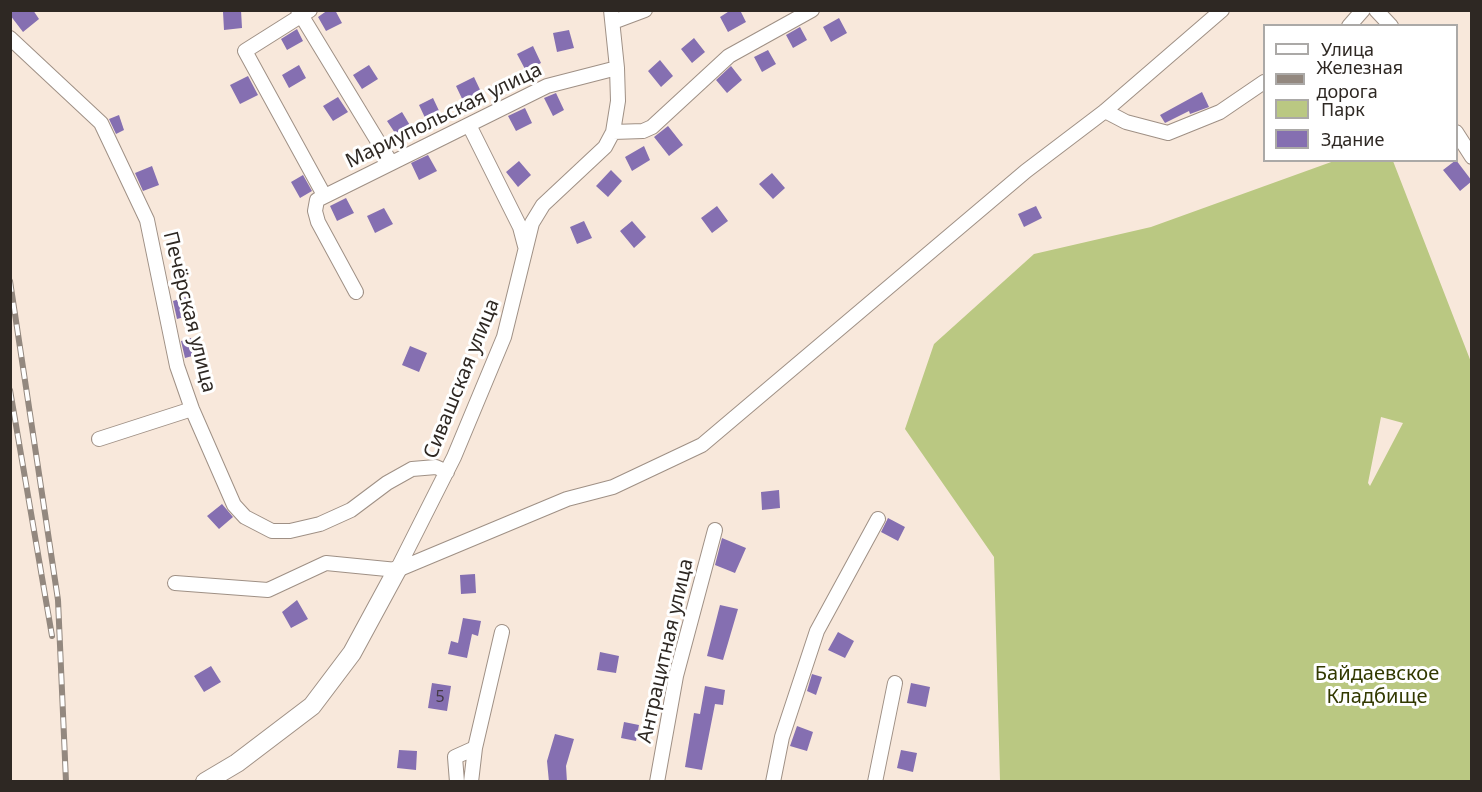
<!DOCTYPE html>
<meta charset="utf-8">
<style>
body{margin:0}
#map{position:relative;width:1482px;height:792px;overflow:hidden;background:#f8e8db;font-family:"Noto Sans",sans-serif}
canvas{display:block}
.frame{position:absolute;inset:0;border:12px solid #2e2823;pointer-events:none}
.legend{position:absolute;left:1263px;top:24px;width:195px;height:138px;box-sizing:border-box;background:#fff;border:2px solid #aba9a7;margin:0;padding:8px 10px;list-style:none;font-size:18px;color:#2e2823}
.legend li{display:flex;align-items:center;gap:12px;height:30px}
.legend b{width:30px;border:2px solid #aba9a7}
</style>
<div id="map">
<canvas width="1482" height="792"></canvas>
<div class="frame"></div>
<ul class="legend">
<li><b style="height:8px;background:#fff"></b>Улица</li>
<li><b style="height:8px;background:#93887f"></b>Железная дорога</li>
<li><b style="height:16px;background:#bac882"></b>Парк</li>
<li><b style="height:16px;background:#856fb1"></b>Здание</li>
</ul>
</div>
<script>
const g = document.querySelector('canvas').getContext('2d');
g.lineJoin = 'round';
function fill(path, color) {
  g.fillStyle = color;
  g.fill(path, 'evenodd');
}
function shape(rows) {
  const path = new Path2D();
  for (const r of rows) {
    path.moveTo(r[0], r[1]);
    for (let i = 2; i < r.length; i += 2) path.lineTo(r[i], r[i + 1]);
  }
  return path;
}
function stroke(path, color, width, dash) {
  g.strokeStyle = color;
  g.lineWidth = width;
  g.lineCap = dash ? 'butt' : 'round';
  g.setLineDash(dash || []);
  g.stroke(path);
}
function write(font, color, halo, rows, align = 'center') {
  g.font = font + ' "Noto Sans",sans-serif';
  g.lineWidth = 6;
  g.setLineDash([]);
  g.textBaseline = 'middle';
  g.strokeStyle = halo;
  g.fillStyle = color;
  for (const [text, x, y, turn = 0] of rows) {
    g.save();
    g.translate(x, y);
    g.rotate((+turn || 0) * Math.PI / 180);
    g.textAlign = isNaN(turn) ? turn : align;
    if (halo) g.strokeText(text, 0, 0);
    g.fillText(text, 0, 0);
    g.restore();
  }
}
const green = shape([
 [1334,161,1393,161,1471,362,1471,781,1000,781,994,557,905,429,934,344,1034,254,1151,227],
 [1381,417,1403,423,1370,486,1368,483]
]);
const building = shape([
 [10,10,33,10,39,19,23,32,10,15],
 [241,10,242,28,224,30,223,12],
 [328,10,335,10,342,23,326,31,318,17],
 [731,10,740,10,746,22,728,32,720,17],
 [839,18,847,33,831,42,823,27],
 [800,27,807,40,793,48,786,35],
 [297,29,303,41,287,50,281,39],
 [569,30,574,48,557,52,553,33],
 [694,38,705,52,692,63,681,49],
 [533,46,541,63,526,71,517,54],
 [768,50,776,64,762,72,754,57],
 [660,60,673,76,661,87,648,71],
 [299,65,306,78,289,88,282,75],
 [369,65,378,79,362,89,353,75],
 [731,66,742,80,727,93,716,80],
 [248,76,258,95,240,104,230,85],
 [474,77,483,96,465,105,456,86],
 [1202,92,1209,107,1190,114,1189,111,1165,123,1160,115],
 [556,93,564,110,553,116,544,98],
 [338,97,348,112,333,121,323,106],
 [433,98,441,115,427,122,419,105],
 [525,108,532,123,516,131,508,116],
 [402,112,411,127,397,136,387,121],
 [119,115,124,130,116,134,109,119],
 [668,126,683,145,669,156,654,137],
 [644,146,650,160,632,171,625,157],
 [428,155,437,171,419,180,411,163],
 [1456,160,1472,181,1460,191,1443,170],
 [519,161,531,175,518,187,506,172],
 [152,166,159,185,143,191,135,173],
 [611,170,622,181,608,197,596,186],
 [772,173,785,188,773,199,759,184],
 [303,175,312,191,300,198,291,182],
 [346,198,354,213,337,221,330,206],
 [717,206,728,221,712,233,701,218],
 [1036,206,1042,218,1024,227,1018,214],
 [384,208,393,224,375,233,367,216],
 [584,221,592,238,577,244,570,227],
 [632,221,646,237,634,248,620,231],
 [186,297,191,315,177,319,173,301],
 [191,338,196,355,185,358,181,341],
 [410,346,427,353,419,372,402,365],
 [779,490,780,508,762,510,761,492],
 [222,504,233,517,219,529,207,516],
 [888,518,905,527,898,541,881,532],
 [722,538,746,548,735,573,715,565],
 [475,574,476,593,461,594,460,575],
 [297,600,308,619,291,628,282,612],
 [720,605,738,609,723,660,707,656],
 [463,618,481,621,478,636,472,634,467,658,448,654,451,641,458,643],
 [838,632,854,641,845,658,828,650],
 [600,652,619,656,616,673,597,670],
 [211,666,221,682,204,692,194,676],
 [812,674,822,677,816,695,807,691],
 [432,683,451,686,447,711,428,708],
 [911,683,930,687,926,707,907,703],
 [705,686,725,690,723,705,715,704,702,770,685,767,694,713,700,714],
 [624,722,639,725,636,741,621,738],
 [797,726,813,732,807,751,790,746],
 [555,734,574,739,566,766,567,782,549,782,547,761],
 [399,750,417,751,416,770,397,768],
 [901,750,917,753,913,772,897,768]
]);
const minor = shape([
 [298,10,391,163],
 [310,10,245,51,324,195],
 [1376,10,1391,26],
 [613,22,645,10],
 [1349,26,1363,10],
 [10,38,101,123,147,220,177,366,192,409,234,505,245,517,272,531,290,531,320,524,351,510,387,483,412,469,436,467,447,472],
 [1105,111,1126,122,1168,133,1220,112,1264,82],
 [469,125,520,227,525,246],
 [613,132,643,131,652,127,729,56,812,10],
 [1456,132,1472,157],
 [356,292,318,222,315,211,317,200,547,86,617,68],
 [99,439,192,409],
 [397,570,454,457,504,337,532,223,543,205,605,147,613,132,618,101,617,68,611,10],
 [175,583,268,590,326,563,397,570,567,499,613,487,702,445,1026,171,1105,111,1222,10],
 [457,782,455,757,475,748],
 [471,782,475,748,502,632],
 [657,782,676,676,715,530],
 [773,782,782,737,817,631,878,519],
 [875,782,895,683]
]);
const major = shape([
 [205,782,237,763,312,706,352,653,397,570]
]);
const rail = shape([
 [10,281,58,600,66,782],
 [10,390,52,636]
]);
const numberNames = [
 ["5",440,697]
];
const streetNames = [
 ["Мариупольская улица",444,116,-26],
 ["Печёрская улица",189,312,76],
 ["Сивашская улица",462,379,-68],
 ["Антрацитная улица",666,651,-77]
];
const parkNames = [
 ["Байдаевское",1377,674],
 ["Кладбище",1377,697]
];
fill(green, '#bac882');
fill(building, '#856fb1');
stroke(minor, '#9f9085', 16);
stroke(major, '#9f9085', 20);
stroke(minor, '#fff', 14);
stroke(major, '#fff', 18);
stroke(rail, '#93887f', 6);
stroke(rail, '#fff', 4, [11]);
write('16px', '#443a46', null, numberNames);
write('20px', '#2e2823', '#fff', streetNames);
write('20px', '#323900', '#fff', parkNames);
</script>
